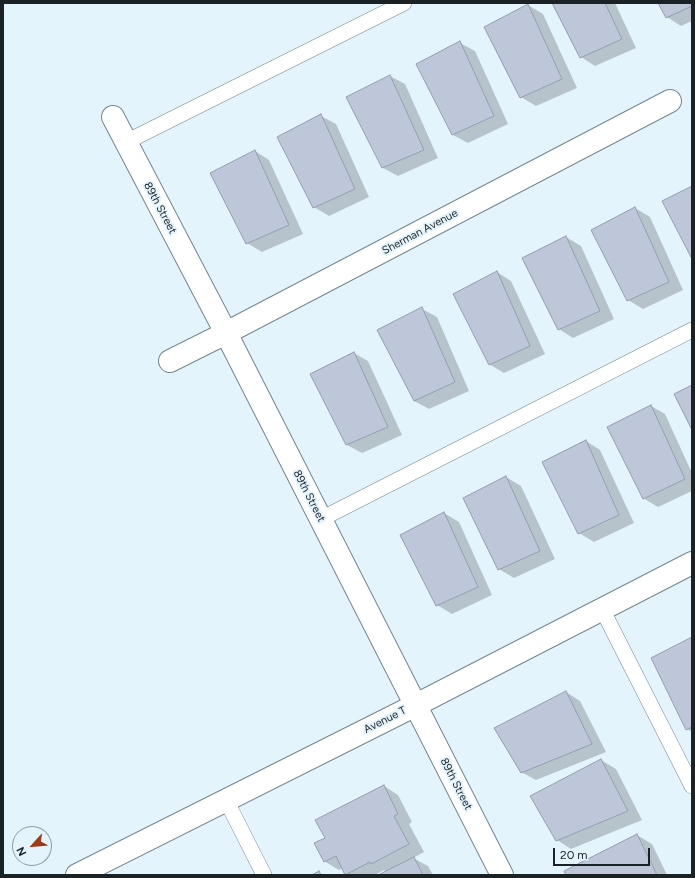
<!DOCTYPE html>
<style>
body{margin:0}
#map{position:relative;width:695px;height:878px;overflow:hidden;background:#e4f4fd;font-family:Figtree,sans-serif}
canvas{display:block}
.frame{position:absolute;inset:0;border:4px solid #1a2226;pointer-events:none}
.north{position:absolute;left:12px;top:826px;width:40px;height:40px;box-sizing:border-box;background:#e4f4fd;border:1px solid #93a0a7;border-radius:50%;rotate:243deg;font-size:11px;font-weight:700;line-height:16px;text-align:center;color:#1a2226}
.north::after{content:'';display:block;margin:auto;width:14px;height:18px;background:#a03916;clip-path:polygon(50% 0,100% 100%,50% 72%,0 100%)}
.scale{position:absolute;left:553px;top:848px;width:97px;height:18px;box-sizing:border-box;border:2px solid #1a2226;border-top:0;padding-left:5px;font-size:12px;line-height:14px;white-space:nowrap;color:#1a2226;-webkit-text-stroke:3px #e4f4fd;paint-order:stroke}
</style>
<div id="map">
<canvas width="695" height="878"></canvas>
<div class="frame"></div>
<div class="north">N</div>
<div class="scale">20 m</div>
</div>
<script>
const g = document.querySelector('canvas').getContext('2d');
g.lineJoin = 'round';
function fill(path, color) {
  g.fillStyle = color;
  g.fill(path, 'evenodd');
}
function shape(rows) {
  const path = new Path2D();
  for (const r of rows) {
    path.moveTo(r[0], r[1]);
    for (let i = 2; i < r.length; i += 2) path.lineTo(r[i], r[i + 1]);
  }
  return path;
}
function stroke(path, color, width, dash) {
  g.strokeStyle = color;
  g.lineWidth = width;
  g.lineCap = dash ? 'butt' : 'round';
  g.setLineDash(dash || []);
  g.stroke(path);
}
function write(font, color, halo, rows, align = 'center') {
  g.font = font + ' Figtree,sans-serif';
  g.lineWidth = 4;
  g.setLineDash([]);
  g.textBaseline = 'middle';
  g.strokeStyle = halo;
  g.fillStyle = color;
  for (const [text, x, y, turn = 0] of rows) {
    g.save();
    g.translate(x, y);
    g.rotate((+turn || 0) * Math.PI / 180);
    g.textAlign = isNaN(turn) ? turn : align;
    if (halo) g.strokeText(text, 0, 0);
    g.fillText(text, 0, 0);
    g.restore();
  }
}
const shadow = shape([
 [553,3,615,3,636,48,595,66,581,57],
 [659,3,692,3,692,21,681,26,667,17],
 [528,5,543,14,577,88,536,106,521,97],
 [460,43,475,51,508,124,468,143,453,135],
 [390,76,405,84,438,158,398,176,383,168,347,98],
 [321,116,336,124,369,197,329,216,314,207],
 [255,151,269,160,303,234,262,252,247,243],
 [635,208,650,217,683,290,643,309,628,300],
 [566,237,581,246,614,319,573,338,559,329],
 [497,272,511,281,545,354,504,373,489,364],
 [422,309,437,317,469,391,429,409,414,401],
 [354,353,368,361,402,435,362,453,347,445],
 [651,406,665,414,692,473,692,491,658,507,643,498],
 [586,441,600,450,634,523,594,542,579,533],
 [506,477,521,486,555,559,514,578,499,569],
 [444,513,459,522,492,595,452,614,437,605],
 [692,638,692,732,687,729],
 [566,692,580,701,606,752,536,780,521,772],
 [601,760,616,769,642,820,571,849,557,840],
 [384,786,398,795,412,822,409,824,424,852,413,858,428,866,433,875,380,875,386,872,384,870,375,875,348,875,346,874,343,868,339,870,324,861,326,839],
 [637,835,652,844,667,875,568,875]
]);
const building = shape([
 [552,3,605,3,622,39,580,58,552,3],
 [658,3,692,3,692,6,666,18,658,3],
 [528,4,562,79,520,98,484,27,528,4],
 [460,41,494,116,452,135,416,64,460,41],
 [390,75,424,150,382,168,346,97,390,75],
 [321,114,355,189,313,208,277,137,321,114],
 [255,150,289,225,246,244,210,173,255,150],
 [692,186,692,259,662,201,692,186],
 [635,207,669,282,627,301,591,230,635,207],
 [566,236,600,311,558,330,522,258,566,236],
 [497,271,530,346,489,365,453,294,497,271],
 [422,307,455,382,414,401,377,330,422,307],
 [354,352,388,427,346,445,310,374,354,352],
 [692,385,692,430,674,394,692,385],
 [651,405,685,479,643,499,607,427,651,405],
 [586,440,619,515,578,534,542,462,586,440],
 [506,476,540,551,498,570,463,498,506,476],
 [444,512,478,587,436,606,400,535,444,512],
 [692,637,692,727,686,730,651,658,692,637],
 [566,691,592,744,521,773,494,728,566,691],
 [601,759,628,811,556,841,530,796,601,759],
 [384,785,398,814,394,816,409,844,371,864,370,862,345,875,336,856,324,862,314,843,325,838,315,820,384,785],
 [637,834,657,875,566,875,564,871,637,834],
 [414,857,423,875,378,875,414,857],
 [319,871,321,875,312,875,319,871]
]);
const service = shape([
 [126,142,404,3],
 [321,519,692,330],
 [602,609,692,786],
 [226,800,264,875]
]);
const minor = shape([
 [113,117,226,333,502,875],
 [170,361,226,333,670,101],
 [77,875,416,705,692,563]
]);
const streetNames = [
 ["89th Street",160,208,62],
 ["Sherman Avenue",420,232,-28],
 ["89th Street",309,496,63],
 ["Avenue T",385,720,-27],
 ["89th Street",456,784,63]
];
fill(shadow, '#0003');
fill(building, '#bec7d9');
stroke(building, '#949dae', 1);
stroke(service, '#73868f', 16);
stroke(minor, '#73868f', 24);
stroke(service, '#fff', 15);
stroke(minor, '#fff', 22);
write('11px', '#1a2226', '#e4f4fd', streetNames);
</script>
